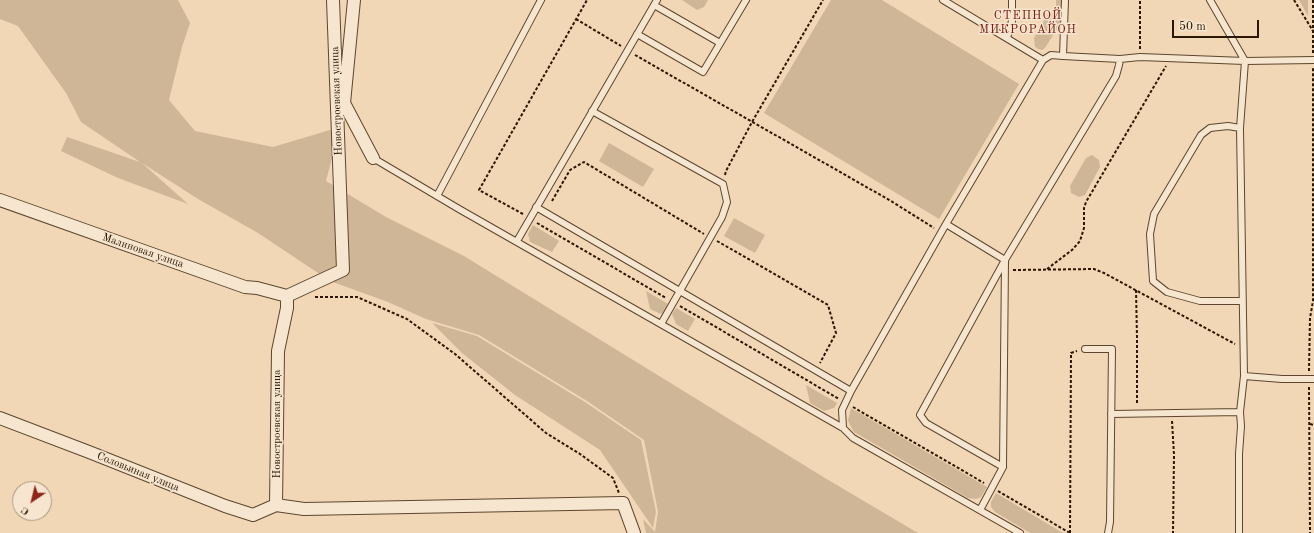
<!DOCTYPE html>
<meta charset="utf-8">
<style>
body{margin:0}
#map{position:relative;width:1314px;height:533px;overflow:hidden;background:#f1d7b5;font-family:"Old Standard TT",serif}
canvas{display:block}
.north{position:absolute;left:12px;top:481px;width:40px;height:40px;box-sizing:border-box;background:#f6e5cf;border:1px solid #a4927d;border-radius:50%;rotate:215deg;font-size:11px;font-weight:700;line-height:16px;text-align:center;color:#2a1601}
.north::after{content:'';display:block;margin:auto;width:14px;height:18px;background:#8f2418;clip-path:polygon(50% 0,100% 100%,50% 72%,0 100%)}
.scale{position:absolute;left:1172px;top:20px;width:87px;height:18px;box-sizing:border-box;border:2px solid #2a1601;border-top:0;padding-left:5px;font-size:12px;line-height:14px;white-space:nowrap;color:#2a1601;-webkit-text-stroke:3px #f6e5cf;paint-order:stroke}
</style>
<div id="map">
<canvas width="1314" height="533"></canvas>
<div class="north">С</div>
<div class="scale">50 m</div>
</div>
<script>
const g = document.querySelector('canvas').getContext('2d');
g.lineJoin = 'round';
function fill(path, color) {
  g.fillStyle = color;
  g.fill(path, 'evenodd');
}
function shape(rows) {
  const path = new Path2D();
  for (const r of rows) {
    path.moveTo(r[0], r[1]);
    for (let i = 2; i < r.length; i += 2) path.lineTo(r[i], r[i + 1]);
  }
  return path;
}
function stroke(path, color, width, dash) {
  g.strokeStyle = color;
  g.lineWidth = width;
  g.lineCap = dash ? 'butt' : 'round';
  g.setLineDash(dash || []);
  g.stroke(path);
}
function write(font, color, halo, rows, align = 'center') {
  g.font = font + ' "Old Standard TT",serif';
  g.lineWidth = 3;
  g.setLineDash([]);
  g.textBaseline = 'middle';
  g.strokeStyle = halo;
  g.fillStyle = color;
  for (const [text, x, y, turn = 0] of rows) {
    g.save();
    g.translate(x, y);
    g.rotate((+turn || 0) * Math.PI / 180);
    g.textAlign = isNaN(turn) ? turn : align;
    if (halo) g.strokeText(text, 0, 0);
    g.fillText(text, 0, 0);
    g.restore();
  }
}
const green = shape([
 [0,0,178,0,190,23,182,47,169,100,195,131,273,147,340,127,326,181,386,217,464,256,825,478,918,533,646,533,643,519,655,532,658,512,644,440,587,401,479,335,426,319,388,302,330,281,258,233,198,199,142,163,188,204,118,178,61,151,67,137,140,162,81,122,66,93,18,26,0,19],
 [682,0,708,0,704,7,697,10],
 [831,0,882,0,1019,84,939,219,764,113],
 [1056,0,1061,0,1061,18,1060,24,1045,48,1042,50,1038,49,1035,47,1034,38,1048,14,1056,11],
 [1299,0,1308,0,1308,16],
 [609,143,654,169,643,187,599,161],
 [1092,155,1099,160,1100,167,1085,195,1079,197,1071,193,1070,186,1086,158],
 [734,218,765,235,755,253,724,236],
 [533,225,559,241,552,252,530,242,528,234],
 [646,291,668,304,664,312,661,314,650,309],
 [676,308,695,319,688,331,676,324,672,314],
 [432,323,477,336,585,402,641,440,656,512,653,528,600,450,515,395,462,353],
 [806,385,837,403,834,408,824,411,810,403],
 [851,408,987,487,981,497,976,499,968,498,854,432,850,425,848,420],
 [996,493,1063,533,1030,533,995,512,991,507,991,502]
]);
const path = shape([
 [1294,0,1313,31],
 [576,19,621,46],
 [1140,49,1140,0],
 [1313,53,1313,0],
 [635,55,891,201,934,228],
 [725,175,726,171,752,122,823,0],
 [552,201,570,170,584,162,704,234],
 [523,214,479,190,587,0],
 [537,223,666,298],
 [717,241,828,305,836,333,820,363],
 [1047,269,1072,250,1080,241,1084,228,1084,208,1086,202,1166,66],
 [1013,270,1094,269,1104,273,1235,344],
 [1136,290,1137,338,1137,405],
 [315,297,357,297,407,319,455,354,546,433,580,454,613,478,619,493],
 [680,306,839,399],
 [1309,371,1310,318,1313,301,1313,67],
 [1309,387,1310,533],
 [853,407,984,483],
 [1172,421,1174,455,1173,533],
 [1310,424,1314,425],
 [998,491,1070,533],
 [1070,533,1071,353,1077,351]
]);
const service = shape([
 [943,0,1043,60],
 [1065,0,1063,56,1120,59,1140,57,1245,61,1314,60],
 [654,5,720,43],
 [637,34,703,72,746,0],
 [1007,38,1012,21,1012,0],
 [592,111,723,184,727,202,722,217,661,324],
 [1240,128,1228,126,1210,128,1201,135,1154,214,1150,234,1153,281,1167,292,1200,301,1242,301],
 [373,158,459,209,843,428],
 [437,196,541,0],
 [536,207,851,391],
 [946,224,1005,260,1003,467,980,510],
 [517,241,657,0],
 [1085,349,1112,349,1110,522,1108,533],
 [1244,376,1282,379,1314,379],
 [1111,414,1240,412,1244,376,1240,128,1245,61,1210,0],
 [1003,467,926,423,920,415,1005,260,1116,76,1119,65,1120,59],
 [1020,533,853,438,843,428,842,410,851,391,946,224,1043,60,1051,55,1063,56],
 [1239,533,1239,454,1241,426,1240,412]
]);
const minor = shape([
 [333,0,343,270,287,296,287,308,278,351,276,505,304,509,623,503,634,533],
 [354,0,344,103,373,158],
 [0,200,245,287,257,288,287,296],
 [0,418,89,452,225,506,253,515,276,505]
]);
const streetNames = [
 ["Новостроевская улица",337,101,-92],
 ["Малиновая улица",143,251,19],
 ["Новостроевская улица",277,424,-90],
 ["Соловьиная улица",138,472,22]
];
const neighbourhoodNames = [
 ["СТЕПНОЙ",1028,16],
 ["МИКРОРАЙОН",1028,30]
];
fill(green, '#cfb696');
stroke(service, '#5c462e', 8);
stroke(minor, '#5c462e', 14);
stroke(path, '#2a1601', 2, [3, 2]);
stroke(service, '#f6e5cf', 6);
stroke(minor, '#f6e5cf', 12);
write('11px', '#2a1601', '#f6e5cf', streetNames);
g.letterSpacing = '1px';
write('12px', '#7a1f14', '#f6e5cf', neighbourhoodNames);
g.letterSpacing = '0px';
</script>
